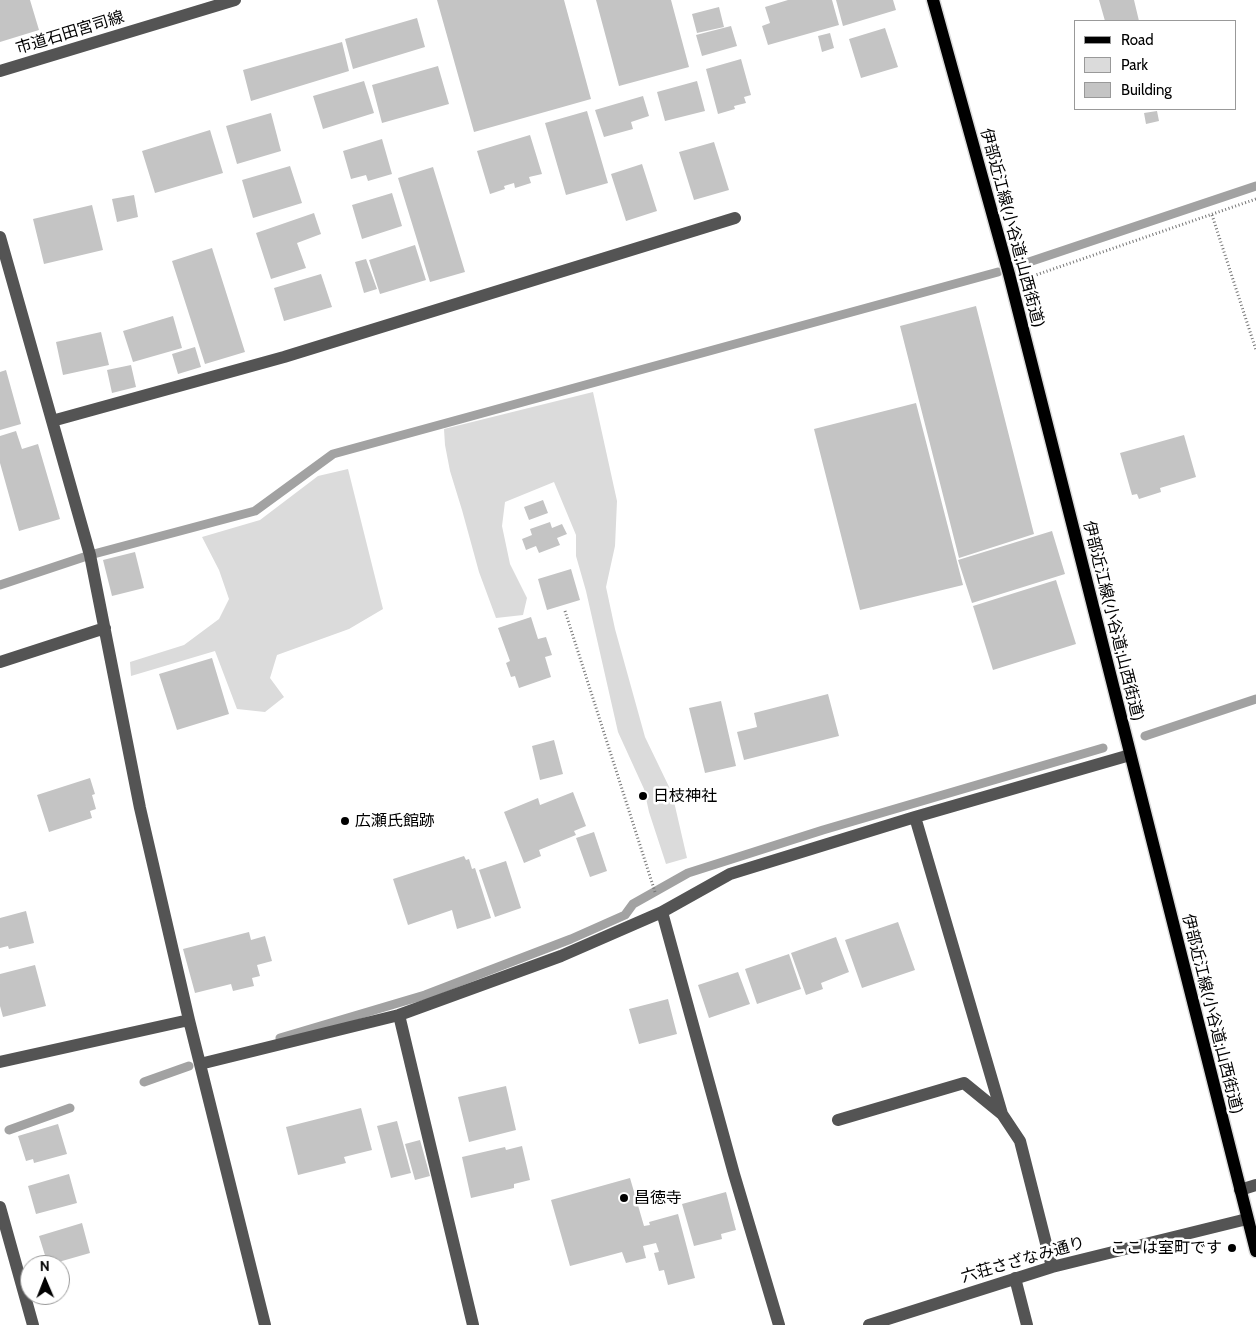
<!DOCTYPE html>
<meta charset="utf-8">
<style>
body{margin:0}
#map{position:relative;width:1256px;height:1325px;overflow:hidden;background:#fff;font-family:Cabin,sans-serif}
canvas{display:block}
.legend{position:absolute;left:1074px;top:20px;width:162px;height:90px;box-sizing:border-box;background:#fff;border:1px solid #999;margin:0;padding:6px 9px;list-style:none;font-size:15px;color:#000}
.legend li{display:flex;align-items:center;gap:10px;height:25px}
.legend b{width:25px;border:1px solid #999}
.north{position:absolute;left:20px;top:1255px;width:50px;height:50px;box-sizing:border-box;background:#fff;border:1px solid #999;border-radius:50%;rotate:359deg;font-size:14px;font-weight:700;line-height:20px;text-align:center;color:#000}
.north::after{content:'';display:block;margin:auto;width:18px;height:22px;background:#000;clip-path:polygon(50% 0,100% 100%,50% 72%,0 100%)}
</style>
<div id="map">
<canvas width="1256" height="1325"></canvas>
<ul class="legend">
<li><b style="height:6px;background:#000"></b>Road</li>
<li><b style="height:14px;background:#dbdbdb"></b>Park</li>
<li><b style="height:14px;background:#c4c4c4"></b>Building</li>
</ul>
<div class="north">N</div>
</div>
<script>
const g = document.querySelector('canvas').getContext('2d');
g.lineJoin = 'round';
function fill(path, color) {
  g.fillStyle = color;
  g.fill(path, 'evenodd');
}
function shape(rows) {
  const path = new Path2D();
  for (const r of rows) {
    path.moveTo(r[0], r[1]);
    for (let i = 2; i < r.length; i += 2) path.lineTo(r[i], r[i + 1]);
  }
  return path;
}
function stroke(path, color, width, dash) {
  g.strokeStyle = color;
  g.lineWidth = width;
  g.lineCap = dash ? 'butt' : 'round';
  g.setLineDash(dash || []);
  g.stroke(path);
}
function write(font, color, halo, rows, align = 'center') {
  g.font = font + ' Cabin,"Noto Sans JP",sans-serif';
  g.lineWidth = 5;
  g.setLineDash([]);
  g.textBaseline = 'middle';
  g.strokeStyle = halo;
  g.fillStyle = color;
  for (const [text, x, y, turn = 0] of rows) {
    g.save();
    g.translate(x, y);
    g.rotate((+turn || 0) * Math.PI / 180);
    g.textAlign = isNaN(turn) ? turn : align;
    if (halo) g.strokeText(text, 0, 0);
    g.fillText(text, 0, 0);
    g.restore();
  }
}
const green = shape([
 [593,392,617,501,615,546,606,587,615,629,645,737,672,793,687,858,666,864,649,812,644,789,618,732,586,591,576,556,576,535,554,482,505,502,502,526,510,564,527,598,523,615,496,618,479,572,462,510,450,471,445,445,444,429],
 [348,469,383,609,349,629,277,655,270,678,284,697,265,712,237,709,215,651,131,676,130,662,184,645,219,619,229,599,219,570,202,537,260,520,318,476]
]);
const stream = shape([
 [1020,265,1256,186],
 [0,585,90,555,255,511,333,454,998,272],
 [1145,736,1256,699],
 [280,1038,425,995,571,939,625,915,633,904,688,873,823,830,1103,748],
 [144,1082,189,1066],
 [9,1130,70,1108]
]);
const building = shape([
 [0,0,30,0,39,30,0,42],
 [437,0,564,0,591,99,474,132],
 [596,0,671,0,689,67,619,86],
 [788,0,832,0,839,25,768,45,762,26,770,23,765,7],
 [836,0,893,0,896,10,843,26],
 [1099,0,1134,0,1139,21,1105,21],
 [719,7,724,27,697,33,692,14],
 [417,18,425,47,353,69,345,39],
 [731,26,737,46,702,56,696,35],
 [885,28,898,67,861,78,849,39],
 [830,33,834,48,822,52,818,36],
 [342,42,349,71,251,101,243,70],
 [741,59,751,95,744,97,746,103,734,106,735,109,718,114,706,69],
 [438,66,449,104,382,123,372,85],
 [364,81,374,113,323,129,313,96],
 [697,81,705,111,665,121,657,92],
 [643,96,649,116,631,122,633,129,604,137,595,110],
 [587,111,608,183,566,195,545,123],
 [1157,111,1159,121,1146,124,1144,113],
 [271,113,281,151,237,164,226,126],
 [210,130,223,173,155,193,142,151],
 [530,135,542,174,529,177,531,183,515,188,514,183,504,186,505,189,490,194,477,151],
 [382,139,392,174,368,181,366,175,351,179,343,151],
 [714,142,729,190,694,200,679,152],
 [642,164,657,211,626,221,611,174],
 [290,166,302,203,253,218,242,180],
 [433,167,465,272,430,282,398,178],
 [392,193,402,226,362,239,352,205],
 [134,195,138,217,117,222,112,199],
 [92,205,103,250,44,264,33,219],
 [314,213,321,234,297,243,306,268,271,279,256,233],
 [415,245,426,280,380,294,369,260],
 [212,248,245,352,205,364,172,261],
 [366,259,377,289,364,293,355,262],
 [321,274,332,307,284,321,274,288],
 [976,306,1034,534,959,558,900,326],
 [173,316,182,348,133,362,123,331],
 [101,332,109,365,63,375,56,342],
 [195,347,201,367,178,374,172,354],
 [131,365,136,387,112,393,107,370],
 [6,370,21,424,0,430,0,372],
 [916,403,963,585,860,610,814,429],
 [16,431,22,449,38,444,60,519,19,531,0,463,0,436],
 [1184,435,1196,477,1160,488,1161,492,1139,499,1137,494,1132,495,1120,453],
 [543,500,548,513,529,520,524,507],
 [550,522,552,528,562,524,567,534,557,538,560,545,539,553,536,546,526,550,522,539,532,535,530,529],
 [1052,531,1065,574,972,603,958,560],
 [135,552,144,588,112,596,103,560],
 [571,569,580,600,547,610,538,579],
 [1056,580,1076,644,993,670,973,606],
 [531,617,538,639,546,637,552,655,545,657,551,677,519,688,515,676,511,677,506,663,510,661,498,628],
 [212,658,229,714,177,730,159,674],
 [828,694,839,736,744,760,737,732,757,727,754,713],
 [721,701,736,766,705,773,689,708],
 [554,740,563,774,540,780,532,746],
 [90,778,95,794,92,795,96,809,90,811,92,818,49,832,37,795],
 [573,792,586,826,574,831,576,835,539,850,541,856,524,863,504,812,538,798,540,805],
 [594,832,607,871,590,877,576,838],
 [464,856,466,860,469,859,472,869,475,868,491,918,457,929,452,910,408,925,393,879],
 [506,861,521,908,495,917,479,870],
 [26,911,34,943,9,949,8,946,0,948,0,918],
 [898,922,915,970,862,988,845,940],
 [249,932,251,940,265,936,272,961,257,965,260,976,252,978,254,986,233,991,231,984,195,993,183,949],
 [836,937,849,972,821,983,823,989,806,995,791,953],
 [789,954,801,989,757,1004,745,969],
 [35,965,46,1006,3,1017,0,1006,0,974],
 [738,972,750,1004,709,1018,698,985],
 [668,999,677,1034,639,1044,629,1009],
 [506,1086,516,1130,469,1142,458,1097],
 [361,1108,372,1150,344,1157,346,1163,298,1175,286,1127],
 [397,1121,411,1173,391,1178,377,1126],
 [58,1124,67,1154,34,1163,33,1159,26,1161,18,1136],
 [420,1140,430,1176,415,1180,405,1144],
 [522,1146,530,1180,514,1184,514,1188,471,1198,462,1157,505,1147,506,1150],
 [69,1174,77,1203,36,1214,28,1186],
 [630,1178,644,1226,650,1225,649,1222,678,1214,695,1278,668,1285,664,1270,659,1271,654,1253,659,1252,656,1243,643,1246,646,1258,626,1263,622,1252,570,1266,551,1200],
 [726,1192,736,1230,721,1234,722,1239,694,1246,682,1204],
 [82,1223,90,1253,48,1265,39,1236]
]);
const path = shape([
 [1212,215,1256,350],
 [1030,277,1256,199],
 [565,611,655,892]
]);
const minor = shape([
 [0,71,235,0],
 [0,237,90,555,140,808,189,1020,265,1325],
 [52,421,284,357,735,218],
 [0,662,105,628],
 [915,817,1002,1114],
 [662,912,734,1174,779,1325],
 [399,1015,473,1325],
 [0,1062,189,1020],
 [200,1064,399,1015,561,956,662,912,730,874,915,817,1130,755],
 [838,1120,964,1083,1002,1114,1020,1141,1052,1267],
 [1240,1190,1256,1185],
 [0,1207,33,1325],
 [1015,1278,1027,1325],
 [869,1325,1052,1267,1247,1219]
]);
const major = shape([
 [933,0,1009,274,1256,1251]
]);
const markers = [
 [643,796,5,"#000"],
 [345,821,5,"#000"],
 [624,1198,5,"#000"],
 [1232,1248,5,"#000"]
];
const streetNames = [
 ["市道石田宮司線",70,33,-17],
 ["伊部近江線(小谷道;山西街道)",1012,228,75],
 ["伊部近江線(小谷道;山西街道)",1113,621,76],
 ["伊部近江線(小谷道;山西街道)",1212,1014,76],
 ["六荘さざなみ通り",1023,1260,-16]
];
const poiNames = [
 ["日枝神社",653,796],
 ["広瀬氏館跡",355,821],
 ["昌徳寺",634,1198],
 ["ここは室町です",1222,1248,"right"]
];
fill(green, '#dbdbdb');
stroke(stream, '#a2a2a2', 9);
fill(building, '#c4c4c4');
stroke(major, '#dbdbdb', 15);
stroke(path, '#767676', 3, [1, 2.5]);
stroke(minor, '#545454', 12);
stroke(major, '#000', 12);
for (const [x, y, r, color] of markers) {
  const dot = new Path2D();
  dot.arc(x, y, r, 0, 2 * Math.PI);
  g.fillStyle = color;
  g.fill(dot);
  stroke(dot, '#fff', 2);
}
write('16px', '#000', '#fff', streetNames);
write('16px', '#000', '#fff', poiNames, 'left');
</script>
